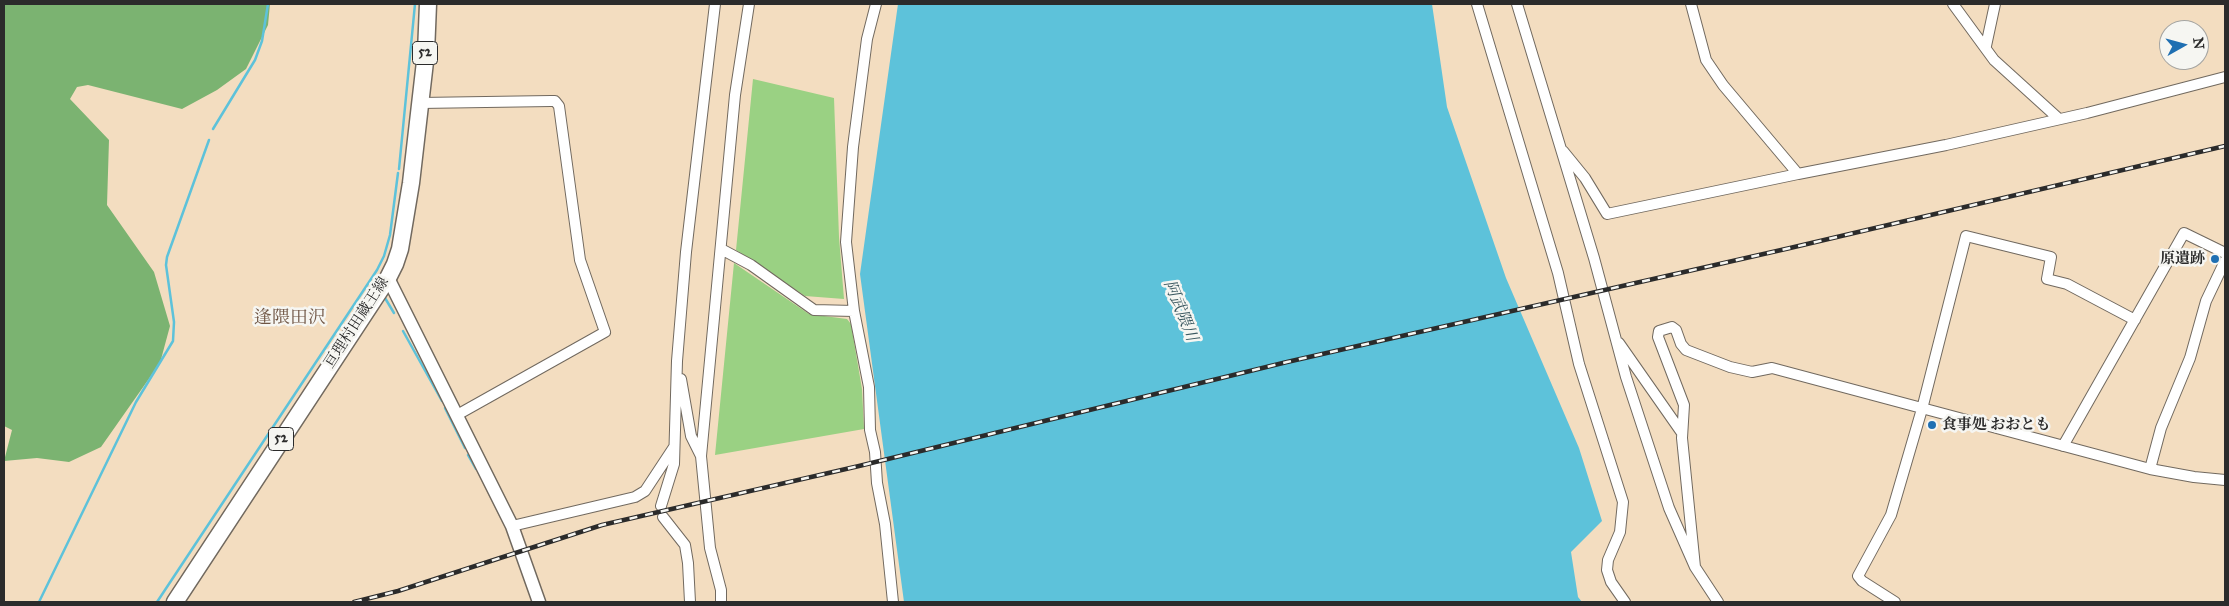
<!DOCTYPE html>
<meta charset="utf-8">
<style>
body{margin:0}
#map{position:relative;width:2229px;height:606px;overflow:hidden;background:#f3ddc0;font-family:"IM FELL Great Primer",serif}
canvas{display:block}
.frame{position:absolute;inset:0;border:5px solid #2b2b2b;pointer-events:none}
.north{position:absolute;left:2159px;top:20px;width:50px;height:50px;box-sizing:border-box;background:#f6f6f2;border:1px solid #a5a5a2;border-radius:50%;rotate:83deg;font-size:14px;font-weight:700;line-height:20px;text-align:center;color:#2b2b2b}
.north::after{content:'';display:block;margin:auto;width:18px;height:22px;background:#1f6fb2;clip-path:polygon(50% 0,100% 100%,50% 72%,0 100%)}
</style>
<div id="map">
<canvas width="2229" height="606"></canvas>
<div class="frame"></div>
<div class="north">N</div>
</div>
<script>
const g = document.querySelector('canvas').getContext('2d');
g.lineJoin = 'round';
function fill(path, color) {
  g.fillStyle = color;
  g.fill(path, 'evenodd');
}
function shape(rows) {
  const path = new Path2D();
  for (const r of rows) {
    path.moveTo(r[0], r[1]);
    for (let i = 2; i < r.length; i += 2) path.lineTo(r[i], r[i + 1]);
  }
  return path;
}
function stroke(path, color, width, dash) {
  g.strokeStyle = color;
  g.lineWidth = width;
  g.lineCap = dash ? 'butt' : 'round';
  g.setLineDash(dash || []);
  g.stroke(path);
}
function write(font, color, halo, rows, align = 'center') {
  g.font = font + ' "IM FELL Great Primer","Noto Serif JP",serif';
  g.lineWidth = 5;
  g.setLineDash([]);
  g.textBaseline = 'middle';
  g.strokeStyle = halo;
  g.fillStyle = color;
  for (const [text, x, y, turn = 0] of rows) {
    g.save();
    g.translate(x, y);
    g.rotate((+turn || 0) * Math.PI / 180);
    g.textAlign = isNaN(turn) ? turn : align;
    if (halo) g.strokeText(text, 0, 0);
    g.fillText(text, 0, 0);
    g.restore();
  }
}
const green = shape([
 [753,79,834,98,839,237,844,299,805,296,736,250],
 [734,263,809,314,847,319,851,324,862,389,864,429,715,455]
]);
const forest = shape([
 [4,4,270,4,268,25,246,69,217,90,182,109,88,85,77,87,70,99,109,140,107,205,154,272,170,326,160,363,101,447,69,462,37,458,4,461,12,430,4,426]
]);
const water = shape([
 [898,4,1432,4,1447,107,1506,278,1579,448,1602,521,1571,552,1578,597,1582,602,904,602,860,274]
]);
const stream = shape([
 [213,129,255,60,262,41,268,4],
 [399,169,415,4],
 [385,298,394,313],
 [403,331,442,401],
 [445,408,465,448],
 [468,455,476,469],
 [39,602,136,402,173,341,174,322,166,265,167,257,209,140],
 [157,602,377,270,384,256,390,235,398,173]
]);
const minor = shape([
 [876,4,867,39,853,147,846,242,854,311,869,387,870,430,875,452,877,483,885,524,893,602],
 [1477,4,1558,273,1579,364,1623,502,1620,532,1608,560,1607,570,1611,582,1625,602],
 [1517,4,1594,258,1626,377,1669,508,1695,567,1718,602],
 [1691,4,1706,60,1723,85,1798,174,1946,145,2087,113,2225,77],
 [1953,4,1994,60,2059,119],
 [1986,46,1995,4],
 [420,103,551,101,555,101,559,106,580,260,605,332,457,415],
 [1563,151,1585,178,1607,214,1798,174],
 [721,249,751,265,814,310,854,311],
 [1619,343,1682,433],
 [681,379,691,436,701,456],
 [2063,446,2184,233,2225,253],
 [2150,469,2161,428,2190,358,2206,301,2225,261],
 [661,506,674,464,677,361,686,252,715,4],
 [663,517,685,545,688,563,690,602],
 [512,526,635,497,645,491,674,447],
 [1695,567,1682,438,1684,405,1658,337,1659,331,1672,327,1676,330,1681,344,1686,350,1730,367,1752,372,1772,368,2150,469,2194,477,2225,480],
 [721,602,721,590,710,548,701,456,735,95,749,4],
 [1895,602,1862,581,1858,576,1891,515,1922,409,1966,236,2051,257,2047,279,2067,284,2135,320]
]);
const tertiary = shape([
 [388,278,512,526,539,602]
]);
const primary = shape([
 [175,602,388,278,395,264,400,249,411,183,426,53,428,4]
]);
const rail = shape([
 [354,602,398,591,602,525,859,466,1287,362,1790,248,2225,146]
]);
const markers = [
 [2215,259,5,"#1f6fb2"],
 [1932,425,5,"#1f6fb2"]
];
const shields = [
 [425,53,25],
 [281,439,25]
];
const shieldNames = [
 ["52",425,53],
 ["52",281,439]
];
const poiNames = [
 ["原遺跡",2205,259],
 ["食事処 おおとも",1942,425,"left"]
];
const streetNames = [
 ["亘理村田蔵王線",357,323,-57]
];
const waterNames = [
 ["阿武隈川",1180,311,68]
];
const quarterNames = [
 ["逢隈田沢",290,319]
];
fill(green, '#9ad183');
fill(forest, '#7bb371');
fill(water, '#5dc2da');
stroke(stream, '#5dc2da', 2.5);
stroke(minor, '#71695f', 12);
stroke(tertiary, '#71695f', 15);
stroke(primary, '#71695f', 19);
stroke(minor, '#fff', 10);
stroke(tertiary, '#fff', 12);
stroke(primary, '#fff', 16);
stroke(rail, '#2b2b2b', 4.5);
stroke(rail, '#f6f6f2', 2.5, [8]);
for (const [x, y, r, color] of markers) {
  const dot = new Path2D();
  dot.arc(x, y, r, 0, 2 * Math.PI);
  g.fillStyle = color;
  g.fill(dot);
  stroke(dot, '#f6f6f2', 2);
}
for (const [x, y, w] of shields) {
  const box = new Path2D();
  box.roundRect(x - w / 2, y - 11.5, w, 23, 4);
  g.fillStyle = '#f6f6f2';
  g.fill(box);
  stroke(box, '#2b2b2b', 1);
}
write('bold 14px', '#2b2b2b', null, shieldNames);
write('bold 15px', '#2b2b2b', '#f6f6f2', poiNames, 'right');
write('15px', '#2b2b2b', '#f6f6f2', streetNames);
write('italic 16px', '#3a5860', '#f6f6f2', waterNames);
write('18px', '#6f5544', '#f6f6f2', quarterNames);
</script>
